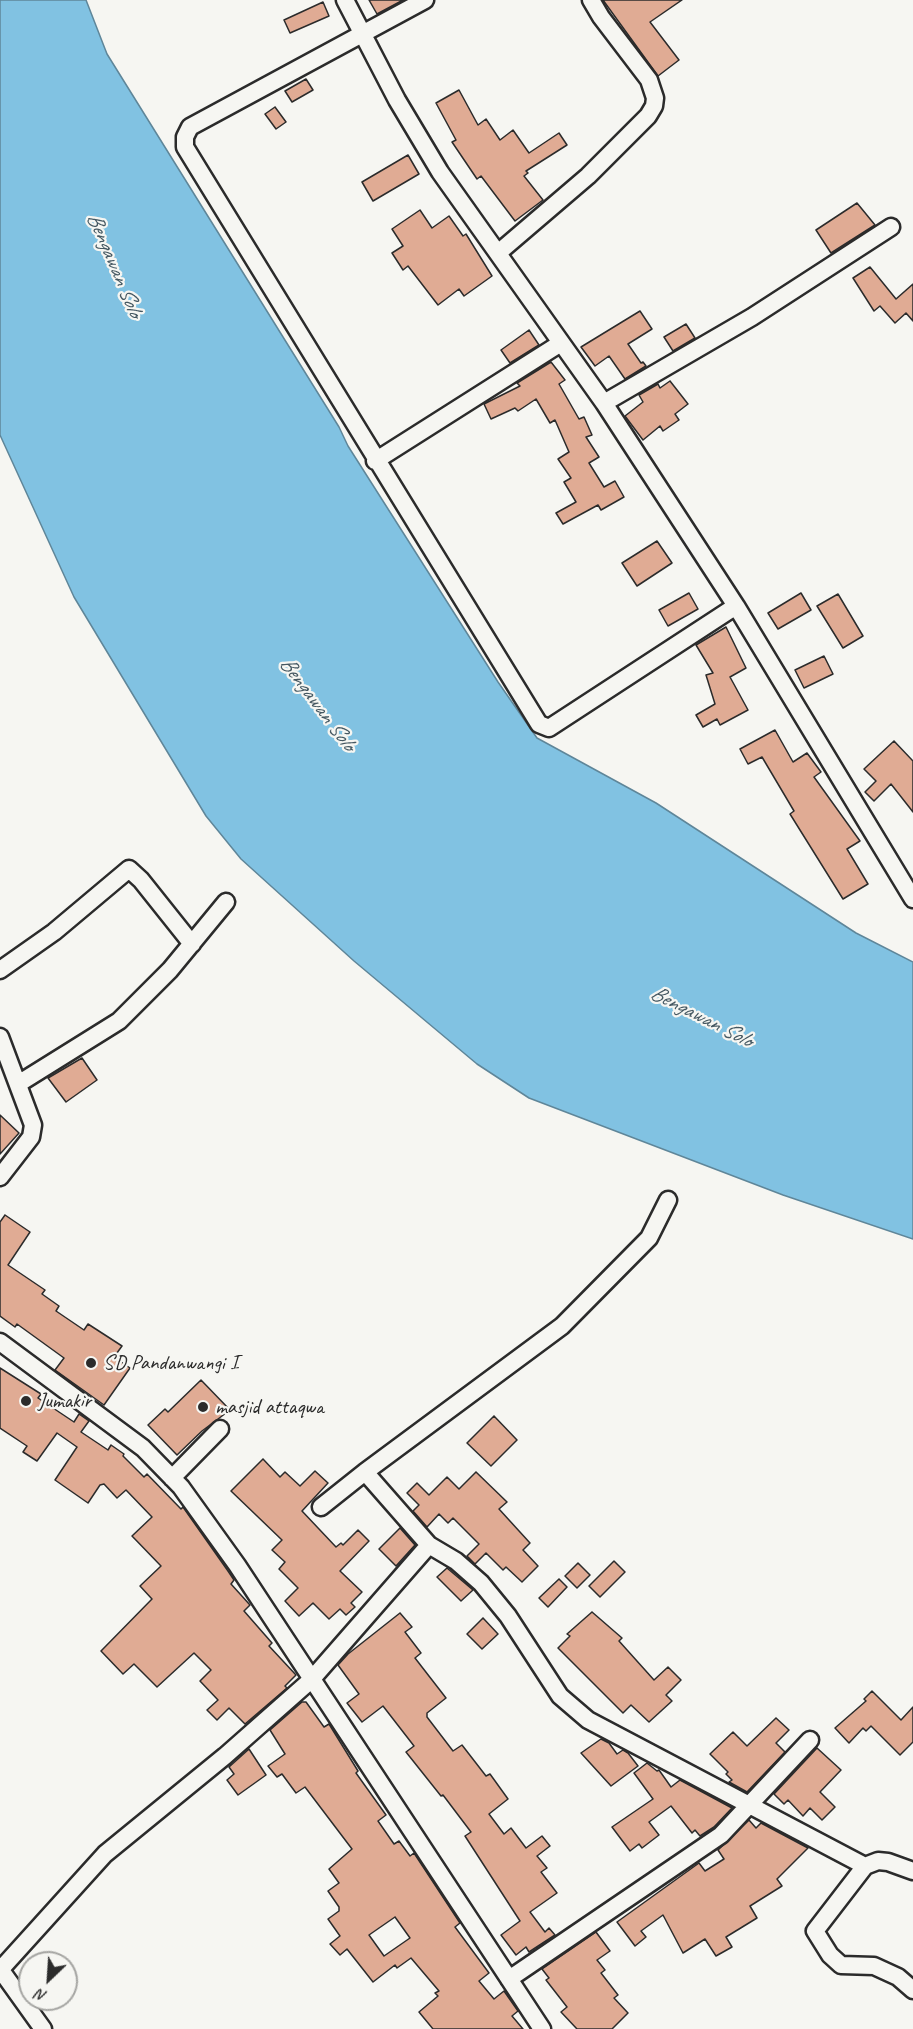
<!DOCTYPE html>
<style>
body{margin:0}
#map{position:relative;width:913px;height:2029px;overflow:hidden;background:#f6f6f2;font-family:Caveat,sans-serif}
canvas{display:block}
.north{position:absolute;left:18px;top:1951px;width:60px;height:60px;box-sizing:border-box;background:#f6f6f2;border:2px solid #a5a5a2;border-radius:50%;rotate:205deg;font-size:16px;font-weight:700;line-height:24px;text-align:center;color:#2b2b2b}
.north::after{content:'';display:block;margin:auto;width:21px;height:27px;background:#2b2b2b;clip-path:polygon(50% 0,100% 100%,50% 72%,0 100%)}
</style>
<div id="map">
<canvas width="913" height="2029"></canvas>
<div class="north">N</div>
</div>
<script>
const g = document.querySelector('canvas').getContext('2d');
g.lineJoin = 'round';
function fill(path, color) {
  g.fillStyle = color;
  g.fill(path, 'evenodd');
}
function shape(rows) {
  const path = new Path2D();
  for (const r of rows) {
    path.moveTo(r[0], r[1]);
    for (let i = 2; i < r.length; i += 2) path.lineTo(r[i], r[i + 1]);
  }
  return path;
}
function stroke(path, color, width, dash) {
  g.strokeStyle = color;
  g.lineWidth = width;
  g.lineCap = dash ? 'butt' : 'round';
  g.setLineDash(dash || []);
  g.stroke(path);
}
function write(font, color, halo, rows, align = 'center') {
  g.font = font + ' Caveat,sans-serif';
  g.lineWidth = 4.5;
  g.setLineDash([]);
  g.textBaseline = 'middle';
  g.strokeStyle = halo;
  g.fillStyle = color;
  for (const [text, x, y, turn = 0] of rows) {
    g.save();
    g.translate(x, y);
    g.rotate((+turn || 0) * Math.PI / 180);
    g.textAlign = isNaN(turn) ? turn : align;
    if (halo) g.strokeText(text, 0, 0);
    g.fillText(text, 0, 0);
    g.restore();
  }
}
const water = shape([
 [0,0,86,0,107,54,339,427,348,446,498,682,537,738,656,803,856,933,913,962,913,1239,783,1195,529,1098,477,1064,354,961,241,859,206,816,74,597,0,435,0,0]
]);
const building = shape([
 [369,0,403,0,377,14,369,0],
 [603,0,682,0,650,22,679,60,658,76,603,0],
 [323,2,329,16,290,33,284,20,323,2],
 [306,79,313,90,292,102,285,91,306,79],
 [459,90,478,125,486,119,500,140,513,130,529,153,559,133,567,145,526,171,528,173,524,176,543,200,515,221,481,176,477,179,452,142,456,140,436,103,459,90],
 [275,107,286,122,276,129,265,114,275,107],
 [408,155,419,174,373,201,362,182,408,155],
 [857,203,875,225,831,253,816,230,857,203],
 [420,210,432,228,449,216,463,236,466,234,492,276,464,296,459,289,438,305,408,266,403,270,392,253,403,246,392,229,420,210],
 [870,267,896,299,913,284,913,321,906,313,895,323,880,306,874,311,853,278,870,267],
 [640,311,652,329,628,344,641,363,643,362,646,366,625,379,609,356,595,366,581,347,640,311],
 [686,324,695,338,673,351,664,337,686,324],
 [529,330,539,345,510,363,501,350,529,330],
 [551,362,565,380,559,384,579,419,584,417,592,435,586,437,599,457,589,463,604,487,615,481,624,497,601,510,598,505,563,524,556,513,576,502,564,482,571,478,558,459,569,452,555,420,550,423,536,399,518,411,515,408,491,419,484,404,520,386,517,383,551,362],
 [670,381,688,404,675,414,679,420,663,431,660,426,643,440,625,416,643,402,639,395,658,384,660,388,670,381],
 [657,541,672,563,637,586,622,563,657,541],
 [689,593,698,609,668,626,659,610,689,593],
 [801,593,811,610,778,629,768,613,801,593],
 [838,594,863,636,843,648,817,606,838,594],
 [726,627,746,668,730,677,748,710,720,725,717,719,703,727,696,715,715,704,706,675,713,673,696,645,726,627],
 [824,656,833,674,804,688,795,670,824,656],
 [775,730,793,762,807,753,821,772,814,777,860,841,847,849,868,884,843,899,790,814,794,811,762,757,748,764,740,749,775,730],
 [894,741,913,761,913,812,891,784,874,801,865,792,876,781,864,769,894,741],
 [82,1058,97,1080,66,1102,48,1078,82,1058],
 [0,1115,19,1133,0,1154,0,1115],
 [5,1215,30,1232,8,1265,45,1290,42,1294,59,1306,56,1311,84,1330,88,1324,122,1346,114,1357,130,1368,104,1405,55,1370,64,1358,17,1324,15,1327,0,1316,0,1222,5,1215],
 [0,1368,41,1394,38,1398,74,1422,79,1414,89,1421,81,1432,108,1450,111,1445,124,1454,123,1456,144,1477,147,1474,181,1509,183,1507,228,1571,234,1580,231,1584,250,1605,244,1611,272,1643,269,1646,296,1675,285,1686,287,1688,245,1724,229,1708,217,1720,207,1710,218,1700,200,1681,211,1670,194,1653,157,1687,134,1664,123,1674,101,1651,152,1599,140,1586,161,1566,132,1536,152,1517,126,1490,117,1498,104,1484,100,1485,88,1503,55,1480,77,1447,57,1433,37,1461,23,1452,27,1446,0,1428,0,1368],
 [201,1380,230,1410,202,1431,177,1455,148,1425,165,1409,168,1412,201,1380],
 [494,1416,517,1440,491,1466,467,1443,494,1416],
 [263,1459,280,1477,285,1472,300,1486,315,1471,328,1483,302,1511,336,1547,341,1543,343,1545,358,1530,369,1541,340,1571,362,1592,351,1603,355,1607,346,1615,340,1609,329,1619,313,1603,299,1616,285,1601,298,1588,279,1569,285,1562,272,1550,282,1540,231,1491,263,1459],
 [476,1472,507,1502,499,1509,530,1543,523,1550,538,1566,522,1582,506,1567,503,1570,486,1553,475,1564,467,1556,479,1544,453,1518,448,1523,439,1514,427,1527,413,1511,419,1505,407,1493,417,1483,429,1495,447,1477,459,1489,476,1472],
 [400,1528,415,1545,396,1566,379,1549,400,1528],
 [614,1561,625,1572,600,1597,589,1586,614,1561],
 [578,1563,590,1575,577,1588,565,1576,578,1563],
 [447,1568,473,1590,461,1601,437,1577,447,1568],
 [559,1579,567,1587,548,1607,539,1598,559,1579],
 [592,1612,622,1638,619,1641,654,1680,668,1667,681,1680,666,1695,672,1701,649,1722,631,1705,623,1713,558,1648,570,1636,567,1634,592,1612],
 [400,1613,412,1627,405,1632,421,1653,415,1658,446,1698,427,1713,427,1717,453,1751,462,1745,486,1776,490,1774,508,1799,489,1814,504,1834,511,1828,526,1848,542,1836,550,1846,537,1856,547,1868,541,1872,557,1893,530,1912,545,1932,549,1928,555,1935,529,1952,526,1947,516,1955,501,1935,520,1921,465,1836,471,1832,443,1795,441,1796,406,1752,414,1746,383,1706,362,1722,347,1703,359,1694,338,1665,348,1654,400,1613],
 [483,1618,498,1634,482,1649,467,1634,483,1618],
 [872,1691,901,1720,913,1707,913,1742,900,1755,871,1726,866,1731,863,1728,849,1743,835,1728,866,1701,864,1699,872,1691],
 [302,1702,306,1702,324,1727,329,1724,358,1771,356,1773,386,1815,378,1821,394,1844,399,1841,410,1856,414,1853,460,1923,455,1927,489,1973,479,1981,494,1999,504,1991,518,2011,512,2016,523,2029,433,2029,419,2012,438,1996,435,1993,439,1991,411,1958,397,1968,395,1965,373,1982,347,1949,340,1955,330,1944,340,1936,328,1919,339,1911,339,1907,328,1891,339,1883,329,1869,352,1849,305,1787,296,1793,282,1774,277,1777,268,1766,285,1754,270,1730,302,1702],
 [395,1917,410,1938,384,1956,369,1935,395,1917],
 [776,1718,789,1730,776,1743,785,1752,747,1792,729,1782,732,1780,726,1774,728,1772,710,1754,733,1732,747,1746,776,1718],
 [601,1739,609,1743,617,1754,623,1750,628,1753,638,1766,611,1786,581,1753,601,1739],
 [817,1748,841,1770,820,1792,835,1807,822,1820,810,1808,803,1816,788,1800,784,1804,774,1794,817,1748],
 [249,1749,266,1775,238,1795,227,1780,234,1774,229,1767,249,1749],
 [647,1763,657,1771,659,1770,671,1787,680,1780,732,1808,714,1827,700,1836,695,1830,692,1833,671,1806,649,1822,659,1835,642,1848,639,1844,630,1851,612,1827,653,1799,634,1773,647,1763],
 [749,1820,756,1828,761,1823,808,1848,777,1879,782,1886,750,1906,757,1918,726,1937,732,1947,716,1956,705,1939,683,1953,663,1915,641,1931,646,1937,635,1946,617,1922,699,1863,705,1871,724,1859,718,1850,749,1820],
 [596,1932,610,1951,597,1960,605,1970,601,1973,618,1995,614,1998,628,2013,612,2029,577,2029,561,2012,567,2007,546,1980,549,1978,542,1969,596,1932]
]);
const minor = shape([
 [345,0,397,100,440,172,604,403,736,606,913,899],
 [425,0,190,127,185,137,185,147,539,724,549,728,736,606],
 [498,253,588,176,648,116,654,106,655,98,649,80,601,17,591,0],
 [604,403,752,317,891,227],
 [375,461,561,343],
 [0,970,54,932,129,869,141,880,192,944],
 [0,1037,33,1125,31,1137,0,1177],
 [18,1084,119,1021,170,970,226,902],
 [0,1342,143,1448,181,1487,237,1565,542,2029],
 [172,1478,220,1429],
 [321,1507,365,1472],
 [429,1545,365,1472,562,1326,649,1238,668,1200],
 [913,1871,888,1862,878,1861,865,1866,815,1931,830,1955,841,1965,874,1966,898,1977,913,1990],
 [0,1969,43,2029],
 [1,1969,105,1854,225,1756,311,1680,429,1545,456,1561,481,1583,508,1616,560,1696,588,1720,865,1866],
 [509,1979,721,1835,810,1740]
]);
const markers = [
 [91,1363,6,"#2b2b2b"],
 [26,1401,6,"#2b2b2b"],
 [203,1407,6,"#2b2b2b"]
];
const poiNames = [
 ["SD Pandanwangi I",103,1363],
 ["Jumakir",38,1401],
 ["masjid attaqwa",215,1407]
];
const waterNames = [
 ["Bengawan Solo",114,265,67],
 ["Bengawan Solo",317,704,53],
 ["Bengawan Solo",701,1017,27]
];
fill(water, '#81c2e2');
stroke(water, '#5f8699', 1.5);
fill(building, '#e0ab94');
stroke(building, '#2b2b2b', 1.5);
stroke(minor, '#2b2b2b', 21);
stroke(minor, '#f6f6f2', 16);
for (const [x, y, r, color] of markers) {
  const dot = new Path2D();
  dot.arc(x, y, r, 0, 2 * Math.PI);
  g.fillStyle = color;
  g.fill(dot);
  stroke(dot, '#f6f6f2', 2);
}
write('21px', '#2b2b2b', '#f6f6f2', poiNames, 'left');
write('italic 22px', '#455862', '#f6f6f2', waterNames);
</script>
